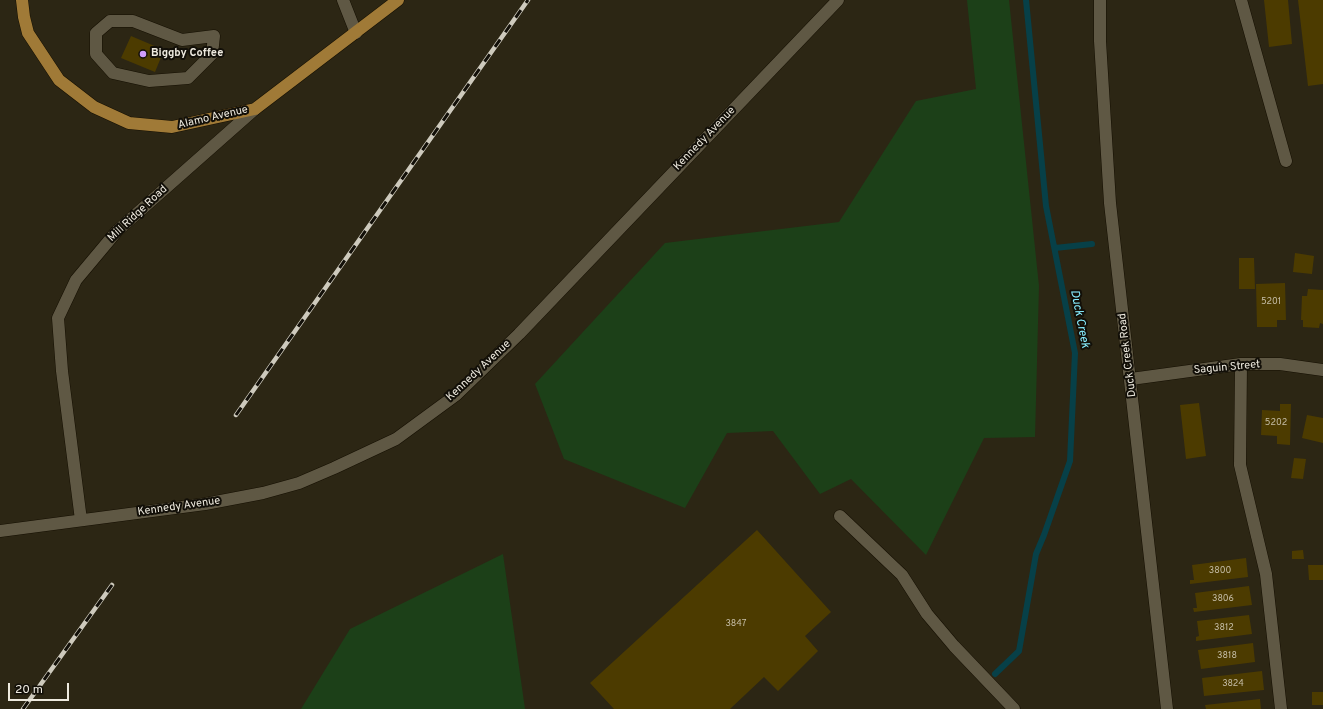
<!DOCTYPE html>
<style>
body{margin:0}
#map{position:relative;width:1323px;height:709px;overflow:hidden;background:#2c2614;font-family:Overpass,sans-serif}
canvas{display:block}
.scale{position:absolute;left:8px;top:683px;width:61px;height:18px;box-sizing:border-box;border:2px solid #eeeadf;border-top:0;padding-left:5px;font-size:12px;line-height:14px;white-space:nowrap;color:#eeeadf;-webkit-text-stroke:3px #120f08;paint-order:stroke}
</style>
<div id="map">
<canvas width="1323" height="709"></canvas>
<div class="scale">20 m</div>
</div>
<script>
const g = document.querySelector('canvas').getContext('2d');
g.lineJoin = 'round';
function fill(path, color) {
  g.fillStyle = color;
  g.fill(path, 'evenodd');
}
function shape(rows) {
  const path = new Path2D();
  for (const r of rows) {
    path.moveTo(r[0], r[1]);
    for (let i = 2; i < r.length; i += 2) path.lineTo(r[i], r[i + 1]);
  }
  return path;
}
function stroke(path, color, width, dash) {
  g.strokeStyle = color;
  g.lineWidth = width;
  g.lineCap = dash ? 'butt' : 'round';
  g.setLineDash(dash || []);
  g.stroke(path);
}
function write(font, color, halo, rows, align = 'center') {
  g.font = font + ' Overpass,sans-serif';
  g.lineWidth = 4;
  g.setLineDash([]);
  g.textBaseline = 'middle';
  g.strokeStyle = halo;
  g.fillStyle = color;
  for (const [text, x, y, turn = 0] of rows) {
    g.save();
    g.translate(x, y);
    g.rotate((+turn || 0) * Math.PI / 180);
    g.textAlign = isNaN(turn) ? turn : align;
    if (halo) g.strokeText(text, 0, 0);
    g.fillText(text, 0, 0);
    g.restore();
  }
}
const green = shape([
 [967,0,1009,0,1039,286,1035,437,984,438,926,555,851,479,820,494,773,431,727,433,685,508,564,459,535,384,665,243,839,222,916,101,976,89],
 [503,554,525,709,301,709,350,629]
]);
const stream = shape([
 [1055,248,1092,244],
 [995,674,1019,651,1036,554,1044,535,1070,461,1075,353,1046,206,1026,0]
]);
const building = shape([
 [1264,0,1288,0,1292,44,1269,47],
 [1298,0,1323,0,1323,84,1308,86],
 [131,36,164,50,155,72,121,58],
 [1295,253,1314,256,1312,274,1293,272],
 [1239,258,1254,258,1255,289,1239,289],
 [1285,283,1286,320,1277,320,1277,327,1257,327,1256,284],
 [1308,289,1323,290,1323,324,1320,323,1319,328,1303,327,1303,320,1301,320,1302,296,1307,296],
 [1199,403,1206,456,1186,459,1180,405],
 [1280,404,1291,404,1290,445,1277,444,1277,436,1261,435,1262,410,1280,411],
 [1307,415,1323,418,1323,443,1302,438],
 [1294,458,1306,459,1303,479,1291,478],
 [757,530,831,612,805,636,818,651,778,691,764,677,730,709,614,709,590,683],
 [1303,550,1304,559,1292,559,1292,551],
 [1246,558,1248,577,1190,584,1190,580,1194,580,1192,565],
 [1308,565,1323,565,1323,580,1309,580],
 [1249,586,1252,605,1194,612,1193,608,1197,608,1195,593],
 [1249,615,1252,634,1196,641,1196,637,1199,636,1197,621],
 [1253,643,1255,662,1201,669,1198,650],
 [1262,671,1264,690,1204,696,1202,678],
 [1312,692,1323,692,1323,705,1312,705],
 [1260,699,1261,709,1206,709,1205,705]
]);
const minor = shape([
 [343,0,356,33],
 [1100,0,1100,41,1110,203,1167,709],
 [1241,0,1286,161],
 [110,21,133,21,182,40,214,36,212,54,188,78,149,81,113,73,96,54,96,33,110,21],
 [1241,364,1240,465,1266,574,1281,709],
 [1131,379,1241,364,1280,364,1323,370],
 [840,516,902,575,927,614,954,646,1014,709],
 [81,520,62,371,58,318,76,280,117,231,255,109],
 [0,531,205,504,263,493,299,483,334,468,396,439,456,395,519,334,838,0]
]);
const major = shape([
 [22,0,24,17,28,33,59,80,94,107,129,123,172,127,255,109,398,0]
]);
const rail = shape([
 [236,415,528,0],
 [23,709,112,585]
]);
const markers = [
 [143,54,4,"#d19dfe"]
];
const numberNames = [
 ["5201",1271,302],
 ["5202",1276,423],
 ["3800",1220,571],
 ["3806",1223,599],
 ["3847",736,624],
 ["3812",1224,628],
 ["3818",1227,656],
 ["3824",1233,684]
];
const poiNames = [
 ["Biggby Coffee",151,54]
];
const streetNames = [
 ["Alamo Avenue",213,118,-13],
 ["Kennedy Avenue",705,139,-46],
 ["Mill Ridge Road",138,214,-43],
 ["Duck Creek Road",1128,355,-97],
 ["Saguin Street",1227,368,-5],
 ["Kennedy Avenue",479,371,-43],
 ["Kennedy Avenue",179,507,-8]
];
const waterNames = [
 ["Duck Creek",1079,319,79]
];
fill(green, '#1c4018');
stroke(stream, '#074048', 6);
fill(building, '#4c3b00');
stroke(minor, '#150f01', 13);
stroke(major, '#150f01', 13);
stroke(minor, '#5f5844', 12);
stroke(major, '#a07a37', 12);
stroke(rail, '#cecabd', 4.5);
stroke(rail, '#120f08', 3, [9]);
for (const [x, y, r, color] of markers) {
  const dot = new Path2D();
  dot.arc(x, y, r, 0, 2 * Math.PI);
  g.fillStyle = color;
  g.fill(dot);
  stroke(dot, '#120f08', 1.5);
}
write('9px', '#c6bea7', null, numberNames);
write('bold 11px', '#eeeadf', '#120f08', poiNames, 'left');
write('11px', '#eeeadf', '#120f08', streetNames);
write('italic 12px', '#8ef', '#120f08', waterNames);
</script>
